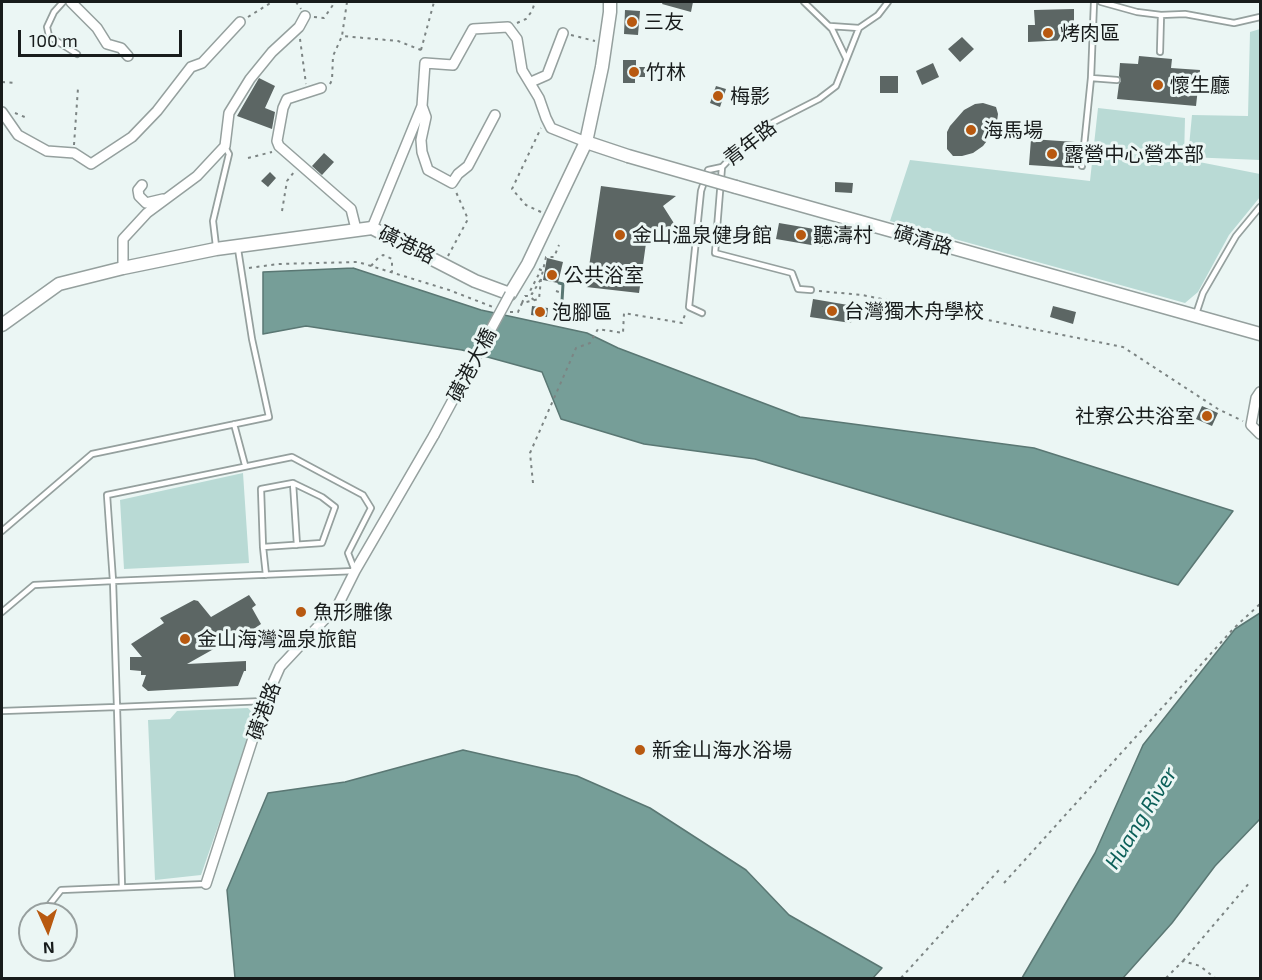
<!DOCTYPE html>
<meta charset="utf-8">
<style>
body{margin:0}
#map{position:relative;width:1262px;height:980px;overflow:hidden;background:#ebf6f4;font-family:"Exo 2",sans-serif}
canvas{display:block}
.frame{position:absolute;inset:0;border:3px solid #181c1c;pointer-events:none}
.north{position:absolute;left:18px;top:902px;width:60px;height:60px;box-sizing:border-box;background:#ebf6f4;border:2px solid #979f9e;border-radius:50%;rotate:177deg;font-size:16px;font-weight:700;line-height:24px;text-align:center;color:#181c1c}
.north::after{content:'';display:block;margin:auto;width:21px;height:27px;background:#b85910;clip-path:polygon(50% 0,100% 100%,50% 72%,0 100%)}
.scale{position:absolute;left:18px;top:30px;width:164px;height:27px;box-sizing:border-box;border:3px solid #181c1c;border-top:0;padding-left:8px;font-size:18px;line-height:21px;white-space:nowrap;color:#181c1c;-webkit-text-stroke:4px #ebf6f4;paint-order:stroke}
</style>
<div id="map">
<canvas width="1262" height="980"></canvas>
<div class="frame"></div>
<div class="north">N</div>
<div class="scale">100 m</div>
</div>
<script>
const g = document.querySelector('canvas').getContext('2d');
g.lineJoin = 'round';
function fill(path, color) {
  g.fillStyle = color;
  g.fill(path, 'evenodd');
}
function shape(rows) {
  const path = new Path2D();
  for (const r of rows) {
    path.moveTo(r[0], r[1]);
    for (let i = 2; i < r.length; i += 2) path.lineTo(r[i], r[i + 1]);
  }
  return path;
}
function stroke(path, color, width, dash) {
  g.strokeStyle = color;
  g.lineWidth = width;
  g.lineCap = dash ? 'butt' : 'round';
  g.setLineDash(dash || []);
  g.stroke(path);
}
function write(font, color, halo, rows, align = 'center') {
  g.font = font + ' "Exo 2","Noto Sans TC",sans-serif';
  g.lineWidth = 6;
  g.setLineDash([]);
  g.textBaseline = 'middle';
  g.strokeStyle = halo;
  g.fillStyle = color;
  for (const [text, x, y, turn = 0] of rows) {
    g.save();
    g.translate(x, y);
    g.rotate((+turn || 0) * Math.PI / 180);
    g.textAlign = isNaN(turn) ? turn : align;
    if (halo) g.strokeText(text, 0, 0);
    g.fillText(text, 0, 0);
    g.restore();
  }
}
const green = shape([
 [1260,29,1260,160,1188,157,1192,115,1248,116,1250,32],
 [1098,108,1185,118,1184,159,1260,174,1260,197,1229,235,1198,292,1185,303,890,221,910,160,1090,181],
 [243,473,249,563,124,569,120,500],
 [248,708,256,717,201,875,155,880,148,720,170,719,177,711]
]);
const water = shape([
 [353,268,481,310,587,333,618,348,800,417,1034,448,1233,511,1178,585,755,459,644,444,561,419,542,372,462,350,306,326,263,334,263,272,353,268],
 [1260,613,1260,819,1215,866,1172,923,1123,978,1022,978,1095,853,1143,745,1235,629,1260,613],
 [463,750,577,776,650,808,746,870,789,915,882,968,873,978,235,978,227,890,268,793,345,782,463,750]
]);
const stream = shape([
 [559,283,563,284,561,318]
]);
const building = shape([
 [663,2,693,2,691,12,662,4],
 [1074,9,1074,25,1067,25,1067,40,1028,42,1028,25,1035,25,1034,10],
 [625,10,640,11,638,35,624,34],
 [962,37,974,49,960,62,948,49],
 [1139,56,1172,59,1171,68,1200,70,1196,106,1117,99,1119,84,1121,81,1119,76,1120,63,1138,64],
 [623,60,636,60,636,67,645,67,645,77,635,77,635,83,623,83],
 [933,63,939,77,922,85,916,71],
 [880,76,898,76,898,93,880,93],
 [259,78,275,86,265,108,275,112,272,129,237,116],
 [716,86,726,89,720,107,710,103],
 [983,103,996,107,998,114,996,129,983,146,973,153,962,156,953,156,947,149,947,132,950,126,964,110,975,104],
 [1031,139,1075,142,1074,168,1029,165],
 [324,153,334,162,322,175,312,166],
 [270,172,276,178,268,187,261,181],
 [835,182,853,183,852,193,835,192],
 [601,186,676,196,663,206,677,228,658,242,648,229,639,293,586,287],
 [779,223,826,231,823,247,776,239],
 [547,258,563,262,558,283,543,280],
 [813,299,854,306,851,323,810,317],
 [532,306,548,308,547,317,531,315],
 [1053,306,1076,312,1073,324,1050,317],
 [1202,406,1218,413,1212,426,1196,419],
 [249,595,256,605,252,608,261,624,246,634,244,632,187,664,246,661,246,671,244,671,238,686,148,691,142,686,146,675,141,675,141,671,130,670,130,657,142,657,131,644,164,623,160,618,194,600,198,601,211,617]
]);
const path = shape([
 [296,2,301,9],
 [347,2,342,36,398,41,421,50,422,54],
 [248,17,272,2],
 [314,17,324,18,335,2],
 [517,23,526,19,532,11,535,2],
 [571,35,595,41],
 [300,39,306,84],
 [421,50,434,2],
 [2,82,15,83],
 [330,84,332,80,333,56,342,36],
 [15,113,27,118],
 [74,145,78,88],
 [248,158,272,152],
 [282,211,287,181,294,172],
 [541,212,526,205,512,189,541,128],
 [448,256,468,219,456,192],
 [371,266,378,258,383,255,392,259,392,272],
 [249,268,278,264,358,262,449,290,493,307],
 [539,269,541,270,529,293,532,294,541,279],
 [556,291,559,292,557,294],
 [819,291,862,295,1123,347,1218,409,1243,421],
 [522,303,525,296,529,296,534,300],
 [510,312,518,312,522,303,539,299,541,279,546,257,554,257,559,245],
 [533,483,530,453,576,348,590,343,598,329,623,333,624,313,682,323,686,312],
 [1004,883,1234,628,1260,604],
 [1183,961,1251,881],
 [901,978,999,870],
 [1166,978,1183,961,1200,966,1215,978]
]);
const service = shape([
 [63,2,54,12,47,27,49,36,77,54],
 [804,2,832,29,846,58],
 [1101,2,1137,12,1161,15,1185,14,1234,23,1260,17],
 [830,26,859,28],
 [1160,52,1161,15],
 [1091,78,1117,80],
 [1082,166,1091,78,1094,2],
 [722,167,715,253,792,273,798,289,811,290],
 [216,246,213,221,229,154,225,147],
 [702,313,689,307,701,191,708,170,722,167,749,139,772,123,819,99,836,86,859,28,878,15,888,2],
 [1196,314,1203,293,1236,236,1260,207],
 [234,424,245,465],
 [293,483,297,545],
 [2,531,92,454,269,417,252,339,238,249],
 [263,547,261,489,293,483,322,497,335,507,322,543,263,547,266,575],
 [2,612,34,585,113,581,355,571,348,553,371,508,363,495,292,457,107,495,113,581,117,707,2,711],
 [122,887,117,707,265,701],
 [42,914,61,890,206,884],
 [25,934,30,929]
]);
const minor = shape([
 [71,2,97,28,107,44,121,48,128,56],
 [531,82,547,75,563,33],
 [321,88,287,99,283,108,277,141,279,146,351,209,356,229],
 [422,106,426,117,421,140,422,152,428,170,452,183,458,174,468,166,495,115],
 [2,112,18,135,47,151,74,153,91,164,132,137,157,111,191,67,202,63,240,22],
 [142,185,138,190,139,196,146,203,163,199],
 [372,228,422,106,425,63,453,65,473,29,508,27,517,39,522,70,539,98,546,118,551,128,586,142],
 [123,268,123,239,147,213,197,176,225,146,229,113,250,79,272,52,299,27,305,16],
 [1260,392,1256,398,1251,425,1260,434],
 [206,884,265,701,280,667,338,605,355,571,434,435]
]);
const tertiary = shape([
 [586,142,628,156],
 [736,187,1260,334],
 [2,325,59,284,123,268,216,249,372,228,475,281,510,294,528,264,586,142,602,67,610,12,610,2]
]);
const minorBridge = shape([
 [434,435,510,294]
]);
const tertiaryBridge = shape([
 [628,156,736,187]
]);
const markers = [
 [632,22,6,"#b85910"],
 [1048,33,6,"#b85910"],
 [634,72,6,"#b85910"],
 [1158,85,6,"#b85910"],
 [718,96,6,"#b85910"],
 [971,130,6,"#b85910"],
 [1052,154,6,"#b85910"],
 [620,235,6,"#b85910"],
 [801,235,6,"#b85910"],
 [552,275,6,"#b85910"],
 [832,311,6,"#b85910"],
 [540,312,6,"#b85910"],
 [1207,416,6,"#b85910"],
 [301,612,6,"#b85910"],
 [185,639,6,"#b85910"],
 [640,750,6,"#b85910"]
];
const poiNames = [
 ["三友",644,22],
 ["烤肉區",1060,33],
 ["竹林",646,72],
 ["懷生廳",1170,85],
 ["梅影",730,96],
 ["海馬場",983,130],
 ["露營中心營本部",1064,154],
 ["金山溫泉健身館",632,235],
 ["聽濤村",813,235],
 ["公共浴室",564,275],
 ["台灣獨木舟學校",844,311],
 ["泡腳區",552,312],
 ["社寮公共浴室",1195,416,"right"],
 ["魚形雕像",313,612],
 ["金山海灣溫泉旅館",197,639],
 ["新金山海水浴場",652,750]
];
const streetNames = [
 ["青年路",750,143,-38],
 ["磺清路",923,240,16],
 ["磺港路",407,245,26],
 ["磺港大橋",472,365,-62],
 ["磺港路",264,711,-70]
];
const waterNames = [
 ["Huang River",1141,818,-58]
];
fill(green, '#b9dad5');
fill(water, '#769e98');
stroke(water, '#5a7773', 1.5);
stroke(stream, '#5a7773', 3);
fill(building, '#5c6664');
stroke(service, '#95a09e', 8);
stroke(minor, '#95a09e', 12);
stroke(tertiary, '#95a09e', 15);
stroke(path, '#7c8483', 2, [3, 4.5]);
stroke(service, '#fff', 4.5);
stroke(minor, '#fff', 9);
stroke(tertiary, '#fff', 12);
stroke(minorBridge, '#95a09e', 12, []);
stroke(tertiaryBridge, '#95a09e', 15, []);
stroke(minorBridge, '#fff', 9);
stroke(tertiaryBridge, '#fff', 12);
for (const [x, y, r, color] of markers) {
  const dot = new Path2D();
  dot.arc(x, y, r, 0, 2 * Math.PI);
  g.fillStyle = color;
  g.fill(dot);
  stroke(dot, '#ebf6f4', 2);
}
write('20px', '#181c1c', '#ebf6f4', poiNames, 'left');
write('20px', '#181c1c', '#ebf6f4', streetNames);
write('italic 21px', '#0b5f58', '#ebf6f4', waterNames);
</script>
